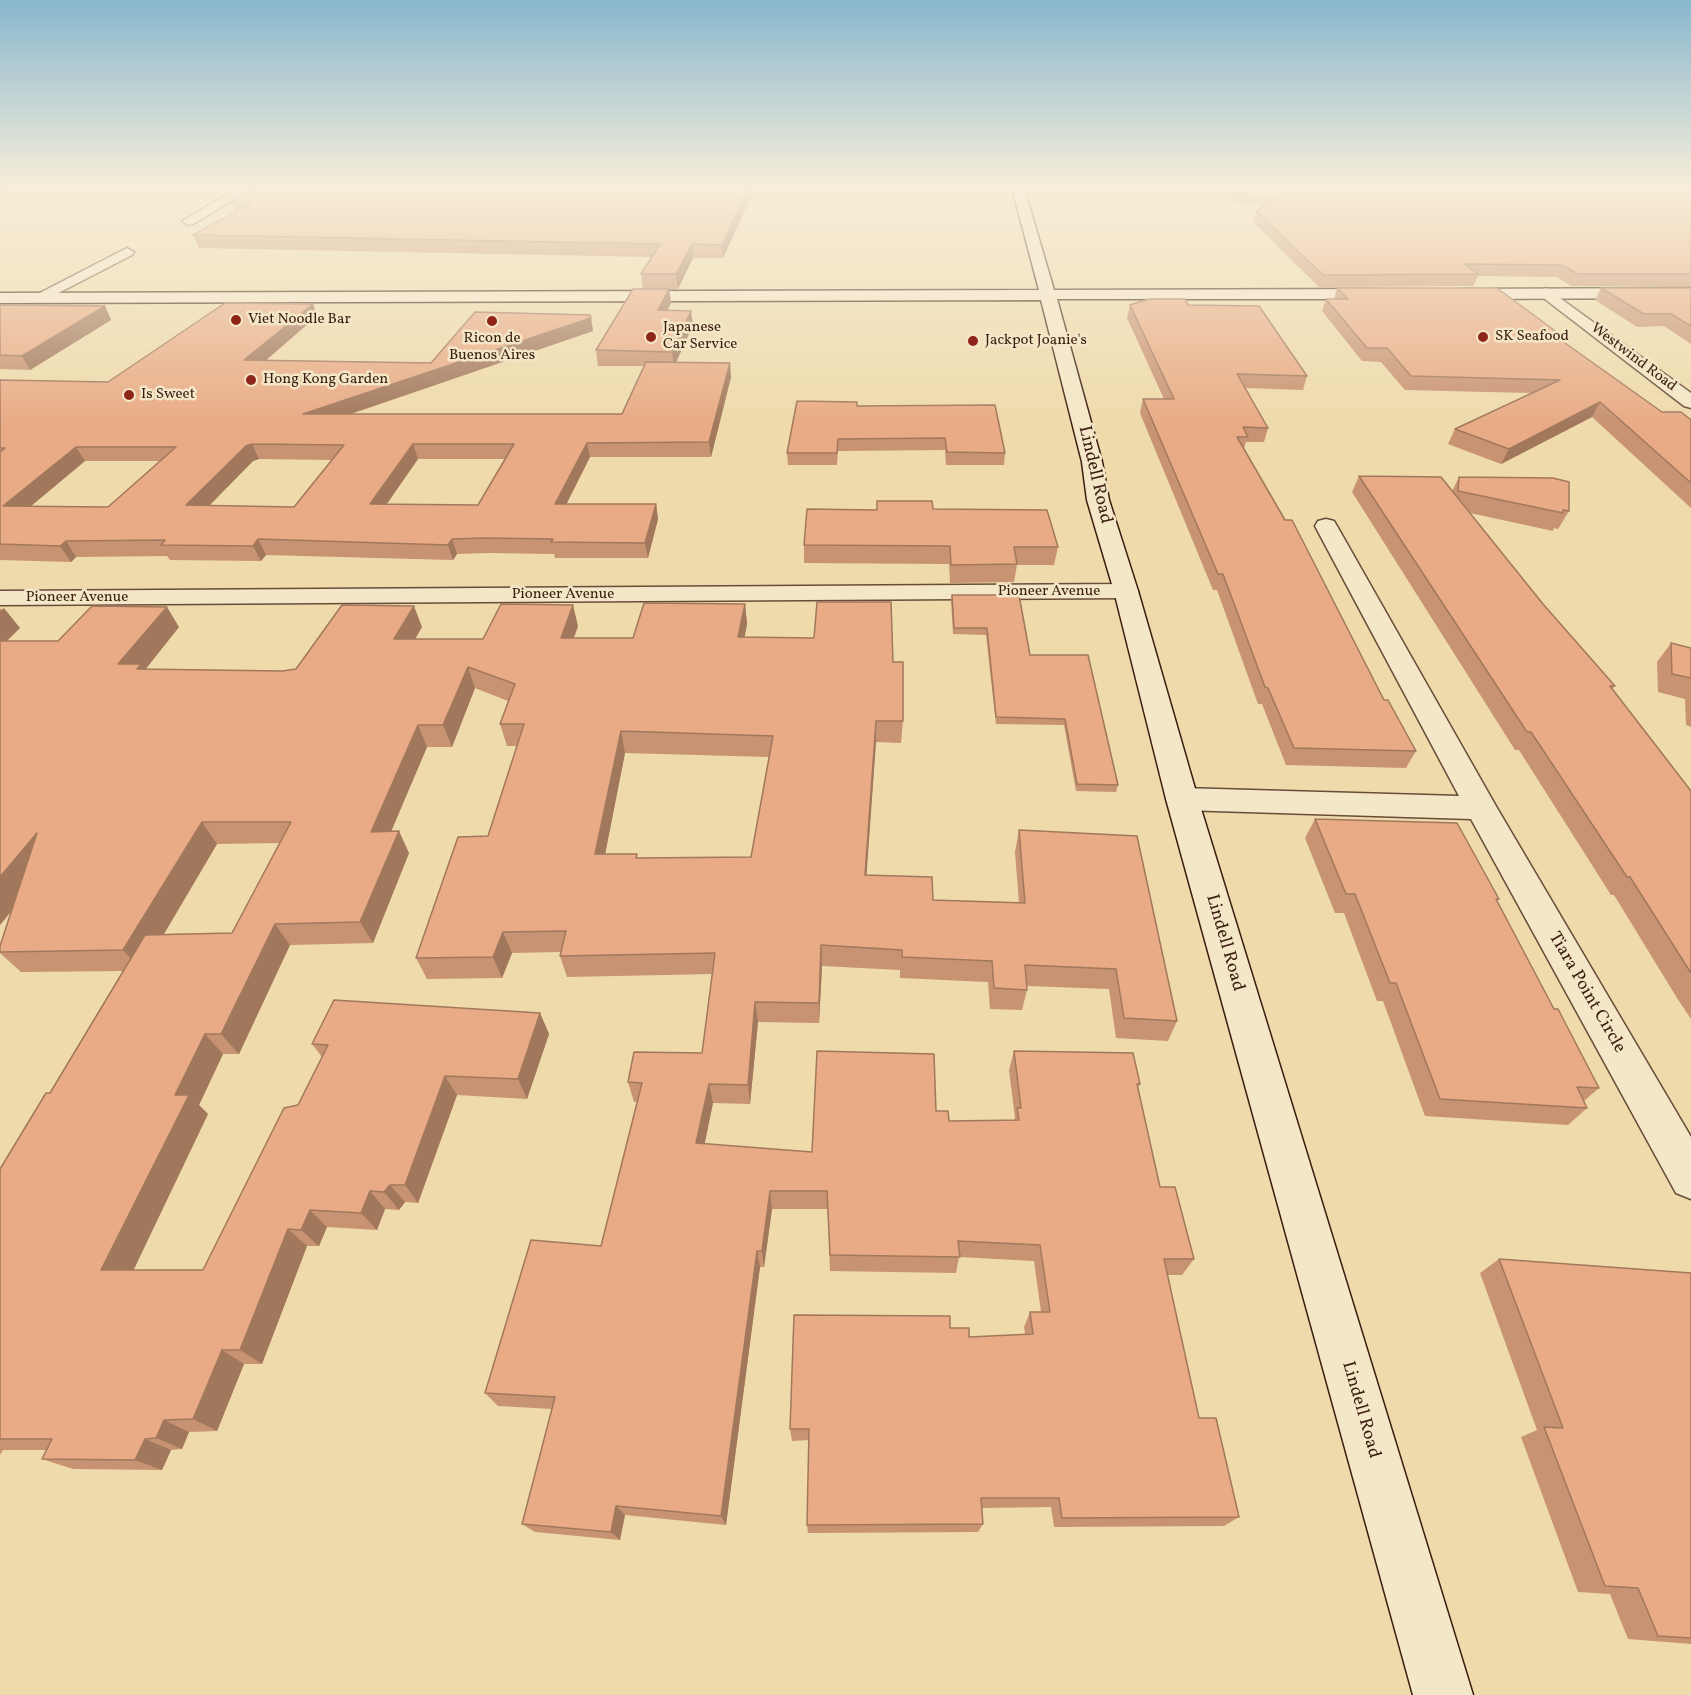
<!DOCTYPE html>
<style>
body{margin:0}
canvas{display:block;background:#eedaab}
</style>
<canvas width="1691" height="1695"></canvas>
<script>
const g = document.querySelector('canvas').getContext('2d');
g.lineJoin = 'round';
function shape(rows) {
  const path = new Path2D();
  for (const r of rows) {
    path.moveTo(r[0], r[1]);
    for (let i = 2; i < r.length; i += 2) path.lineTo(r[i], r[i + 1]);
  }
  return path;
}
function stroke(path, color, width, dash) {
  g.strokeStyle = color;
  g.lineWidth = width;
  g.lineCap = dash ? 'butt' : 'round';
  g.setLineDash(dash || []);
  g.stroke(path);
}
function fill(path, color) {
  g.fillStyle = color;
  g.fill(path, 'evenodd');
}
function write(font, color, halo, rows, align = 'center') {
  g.font = font + ' Vollkorn,serif';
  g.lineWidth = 5;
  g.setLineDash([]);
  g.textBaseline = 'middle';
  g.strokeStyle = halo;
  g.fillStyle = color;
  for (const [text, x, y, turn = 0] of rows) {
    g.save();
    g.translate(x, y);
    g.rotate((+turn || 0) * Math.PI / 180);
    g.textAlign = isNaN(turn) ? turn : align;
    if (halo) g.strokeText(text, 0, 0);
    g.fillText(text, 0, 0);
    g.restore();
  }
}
const street = shape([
 [238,188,253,188,193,224,188,225,182,221,238,188],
 [127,248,134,252,132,255,43,301,33,301,30,298,127,248],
 [1546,288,1691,393,1691,408,1684,406,1541,296,1538,293,1546,288],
 [1326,519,1334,521,1337,526,1497,808,1691,1137,1691,1199,1676,1193,1471,819,1182,810,1171,807,1166,799,1171,791,1182,788,1459,796,1315,526,1318,521,1326,519],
 [1126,584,1135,586,1138,591,1135,596,1126,598,0,605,0,591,1126,584]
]);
const secondary = shape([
 [1012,188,1024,188,1054,290,1381,289,1389,294,1381,299,1057,299,1102,462,1109,500,1138,591,1198,799,1473,1695,1413,1695,1166,799,1114,591,1087,500,1082,462,1041,300,0,303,0,293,1039,290,1012,188],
 [1691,288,1691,298,1460,299,1452,294,1460,289,1691,288]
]);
const wall = shape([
 [257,188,755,188,723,258,693,258,678,289,669,289,671,303,667,310,693,325,676,362,731,377,711,457,590,457,566,504,656,504,658,519,648,558,555,558,554,554,488,553,457,554,453,560,266,555,261,561,170,560,167,556,76,557,71,562,0,560,0,380,108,382,313,304,317,316,266,360,431,363,590,315,593,331,351,414,622,414,644,366,598,366,596,350,643,289,641,274,651,257,199,248,193,235,235,212,232,202],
 [259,459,332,460,294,507,209,506,253,461],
 [418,459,505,459,478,505,387,504],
 [85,461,160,461,108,507,31,506],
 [1223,188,1691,188,1691,286,1571,286,1557,277,1478,276,1473,286,1319,287,1253,222,1256,211,1263,207,1234,202],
 [1337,288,1558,333,1557,337,1662,412,1691,420,1691,508,1592,417,1501,464,1448,444,1455,429,1531,393,1405,390,1381,362,1362,361,1322,311,1326,299,1334,299],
 [1601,288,1691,288,1691,344,1664,326,1637,327,1595,300],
 [0,305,105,306,111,320,30,370,0,369],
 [1130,305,1188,305,1307,376,1303,390,1246,388,1268,428,1264,442,1246,442,1244,449,1384,700,1416,751,1406,768,1286,765,1262,704,1258,704,1217,590,1213,590,1140,413,1143,399,1164,399,1127,318],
 [857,406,1005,453,1004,465,946,465,945,450,838,451,837,465,788,465,787,453],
 [1359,476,1452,491,1459,477,1569,511,1558,529,1554,528,1553,531,1470,513,1543,604,1615,686,1612,689,1691,791,1691,1019,1677,998,1614,895,1611,895,1519,750,1515,750,1352,492],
 [933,509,1058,547,1054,565,1017,565,1014,582,950,583,949,564,804,563,804,545,877,510],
 [952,595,1030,655,1118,785,1116,792,1076,791,1064,725,996,724,986,635,953,634,951,601],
 [745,604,747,624,744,637,893,662,903,721,901,743,876,742,866,875,933,900,1019,903,1015,852,1019,830,1177,1021,1168,1041,1116,1038,1109,989,1027,986,1027,990,1022,1010,990,1009,988,982,900,978,900,970,822,966,819,1023,758,1022,750,1104,713,1103,704,1144,812,1152,936,1111,949,1121,1014,1120,1015,1118,1009,1070,1014,1051,1140,1084,1138,1088,1160,1187,1194,1259,1182,1275,1167,1275,1199,1418,1239,1517,1224,1526,1054,1527,1051,1507,982,1508,983,1524,978,1532,808,1533,807,1525,809,1440,792,1441,790,1429,950,1328,969,1337,1025,1334,1024,1327,1030,1312,1041,1312,1034,1261,959,1257,956,1273,830,1271,828,1209,772,1209,764,1267,760,1267,726,1525,625,1515,620,1540,535,1532,522,1524,552,1409,498,1406,485,1393,601,1246,637,1102,634,1102,628,1082,702,1053,712,974,567,977,560,956,561,952,512,953,502,978,427,979,416,958,488,836,517,746,507,746,500,724,508,701,475,688,452,747,427,747,391,831,409,853,373,943,290,945,239,1054,223,1054,199,1105,208,1114,133,1270,203,1270,298,1105,322,1057,312,1044,540,1013,549,1034,527,1099,457,1095,418,1203,405,1202,399,1210,385,1209,377,1230,327,1227,319,1246,307,1246,262,1364,244,1364,217,1431,189,1432,182,1449,171,1450,162,1470,73,1469,42,1459,47,1450,3,1450,0,1455,0,1169,50,1093,123,971,21,972,0,953,0,946,12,911,0,925,0,608,20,628,7,641,58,641,179,627,145,669,282,671,296,669,422,627,415,639,483,639,578,626,574,638,633,638],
 [625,753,769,757,751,857,638,858,605,854],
 [279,843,232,933,164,934,217,844],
 [1671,643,1691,648,1691,727,1686,725,1685,699,1658,692,1657,662],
 [1315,819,1499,899,1497,901,1554,1009,1599,1088,1584,1101,1587,1108,1568,1125,1425,1116,1383,1001,1377,1001,1344,913,1335,913,1305,838],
 [1499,1259,1691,1273,1691,1644,1628,1639,1610,1594,1578,1592,1521,1437,1537,1430,1480,1273]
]);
const shadedWall = shape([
 [0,188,22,188,0,197],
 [748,188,755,188,723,258,722,245],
 [692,244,693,258,678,289,676,274],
 [669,289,671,303,660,325,658,310],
 [313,304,317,316,250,374,244,360],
 [105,306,111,320,30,370,22,356],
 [691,311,693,325,674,367,672,352],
 [591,318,593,331,309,428,303,414],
 [730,363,731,377,711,457,709,442],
 [1600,402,1592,417,1501,464,1509,449],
 [587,443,590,457,559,519,555,504],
 [252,444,259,459,253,461,194,521,186,505,246,446],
 [413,444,418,459,376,519,370,504],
 [76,447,85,461,13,521,3,506],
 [656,504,658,519,648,558,645,543],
 [258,539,266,555,261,561,253,546],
 [452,539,457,554,453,560,448,545],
 [66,541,76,557,71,562,60,546],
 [745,604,747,624,741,658,738,637],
 [573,605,578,626,566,659,561,638],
 [414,606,422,627,403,660,394,639],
 [167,607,179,627,145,670,155,685,118,664],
 [4,608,20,628,0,647,0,611],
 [468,667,475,688,452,747,443,725],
 [876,721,876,742,865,897,865,875],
 [418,725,427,747,382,853,371,832],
 [621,731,625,753,601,875,595,854],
 [202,822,217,844,142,971,123,950],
 [399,831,409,853,373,943,360,922],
 [37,833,56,854,0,925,0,877],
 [275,924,290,945,239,1054,221,1034],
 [503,932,512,953,502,978,493,957],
 [821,945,822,966,819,1023,819,1003],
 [755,1002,758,1022,750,1104,748,1085],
 [540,1013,549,1034,527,1099,518,1079],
 [205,1034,223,1054,199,1105,208,1114,126,1286,101,1270,175,1095],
 [445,1076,457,1095,418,1203,405,1185],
 [709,1084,713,1103,701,1162,696,1143],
 [390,1185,405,1202,399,1210,384,1192],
 [370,1191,385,1209,377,1230,361,1213],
 [770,1191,772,1209,764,1267,762,1251],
 [310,1210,327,1227,319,1246,301,1230],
 [288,1229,307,1246,262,1364,240,1350],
 [757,1251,760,1267,726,1525,721,1516],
 [222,1350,244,1364,217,1431,193,1419],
 [164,1420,189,1432,182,1449,156,1438],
 [145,1439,171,1450,162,1470,135,1460],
 [616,1506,625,1515,620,1540,611,1532]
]);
const building = shape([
 [257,188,748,188,722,245,692,244,676,274,641,274,660,244,193,235,252,203,232,202,257,188],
 [1234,188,1301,188,1303,190,1305,188,1682,188,1691,192,1691,274,1578,274,1562,265,1464,264,1478,274,1323,275,1256,211,1278,199,1237,191,1234,188],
 [1337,288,1497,288,1558,333,1551,333,1662,412,1681,412,1691,420,1691,483,1600,402,1509,449,1455,429,1560,380,1411,376,1387,348,1367,348,1326,299,1348,299,1337,288],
 [1601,288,1691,288,1691,326,1671,314,1644,314,1601,288],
 [633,289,669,289,658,310,691,311,672,352,596,350,633,289],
 [1149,299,1185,299,1188,305,1259,306,1307,376,1237,374,1268,428,1243,427,1248,437,1237,437,1285,520,1292,520,1384,700,1388,700,1416,751,1294,748,1268,688,1265,687,1223,574,1218,574,1143,399,1174,399,1130,305,1149,299],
 [225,303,313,304,244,360,431,363,475,312,590,315,591,318,303,414,622,414,646,362,730,363,709,442,587,443,555,504,656,504,645,543,551,542,553,539,484,538,452,539,448,545,258,539,253,546,161,545,165,540,66,541,60,546,0,544,0,452,5,448,0,448,0,380,108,382,225,303],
 [252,444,344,445,294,507,186,505,246,446,252,444],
 [413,444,514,444,478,505,370,504,413,444],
 [76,447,176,447,108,507,3,506,76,447],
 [0,305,105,306,22,356,0,355,0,305],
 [797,401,857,402,857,406,995,405,1005,453,947,452,945,438,838,439,837,453,787,453,797,401],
 [1359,476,1441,477,1543,604,1615,686,1610,686,1691,791,1691,973,1630,877,1627,877,1531,732,1527,732,1359,476],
 [1459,477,1553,478,1569,482,1569,511,1563,510,1563,513,1458,491,1459,477],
 [877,501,932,501,933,509,1047,510,1058,547,1014,547,1017,564,951,565,950,546,804,545,807,509,877,510,877,501],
 [952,595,1019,595,1030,655,1088,655,1118,785,1077,784,1065,719,996,717,987,628,954,628,952,595],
 [817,602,891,602,893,662,903,662,903,721,876,721,865,875,932,877,933,900,1025,903,1019,830,1137,836,1177,1021,1124,1018,1116,969,1025,965,1027,990,994,988,992,961,902,957,902,950,821,945,819,1003,755,1002,748,1085,709,1084,696,1143,812,1152,817,1051,934,1054,936,1111,948,1111,949,1121,1019,1120,1017,1108,1021,1108,1014,1051,1133,1053,1140,1084,1137,1084,1160,1187,1175,1187,1194,1259,1164,1259,1199,1418,1216,1418,1239,1517,1062,1518,1059,1498,981,1498,983,1524,807,1525,809,1429,790,1429,794,1315,950,1316,950,1328,969,1328,969,1337,1033,1334,1030,1312,1050,1312,1040,1245,958,1241,960,1257,830,1255,827,1191,770,1191,762,1251,757,1251,721,1516,616,1506,611,1532,522,1524,555,1397,485,1393,531,1240,601,1246,642,1083,628,1082,634,1052,702,1053,715,953,560,956,566,931,503,932,493,957,416,958,458,837,488,836,524,724,500,724,515,684,468,667,443,725,418,725,371,832,399,831,360,922,275,924,221,1034,205,1034,175,1095,189,1095,101,1270,203,1270,284,1108,298,1105,328,1045,312,1044,334,1000,540,1013,518,1079,445,1076,405,1185,390,1185,384,1192,370,1191,361,1213,310,1210,301,1230,288,1229,240,1350,222,1350,193,1419,164,1420,156,1438,145,1439,135,1460,42,1459,52,1439,0,1439,0,1169,46,1093,50,1093,145,935,232,933,291,822,202,822,123,950,0,952,0,946,37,833,0,877,0,641,58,641,92,606,167,607,118,664,141,664,137,669,282,671,296,669,342,605,414,606,394,639,483,639,501,604,573,605,561,638,633,638,644,603,745,604,738,637,814,638,817,602],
 [621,731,773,736,751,857,636,858,637,854,595,854,621,731],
 [1671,643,1691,648,1691,678,1672,674,1671,643],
 [1315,819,1457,823,1499,899,1496,899,1554,1009,1558,1009,1599,1088,1577,1087,1587,1108,1440,1099,1396,983,1390,983,1355,894,1346,894,1315,819],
 [1499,1259,1691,1273,1691,1638,1658,1636,1638,1588,1605,1586,1544,1427,1563,1428,1499,1259]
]);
const markers = [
 [236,320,6,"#8f2418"],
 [492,321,6,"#8f2418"],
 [651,337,6,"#8f2418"],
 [1483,337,6,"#8f2418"],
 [973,341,6,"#8f2418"],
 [251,380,6,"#8f2418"],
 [129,395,6,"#8f2418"]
];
const farPoinames = [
 ["Viet Noodle Bar",248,320],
 ["Japanese",663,328],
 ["Car Service",663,345],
 ["SK Seafood",1495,337],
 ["Ricon de",492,339,"center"],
 ["Buenos Aires",492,356,"center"],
 ["Jackpot Joanie's",985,341],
 ["Hong Kong Garden",263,380],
 ["Is Sweet",141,395]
];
const farStreetnames = [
 ["Westwind Road",1633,358,37],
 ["Pioneer Avenue",1049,592],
 ["Pioneer Avenue",563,595],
 ["Pioneer Avenue",77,598]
];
const streetNames = [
 ["Lindell Road",1094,475,77],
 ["Lindell Road",1224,943,74],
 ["Tiara Point Circle",1586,993,60],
 ["Lindell Road",1360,1410,74]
];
stroke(street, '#684c38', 3);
stroke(secondary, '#3c1d11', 3);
fill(street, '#f4e7c8');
fill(secondary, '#f4e7c8');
fill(wall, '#c89372');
fill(shadedWall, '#a2785d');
fill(building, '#e8ab85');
stroke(building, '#a2785d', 1.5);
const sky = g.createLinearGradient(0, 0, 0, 425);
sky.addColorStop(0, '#88b7ce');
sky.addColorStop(0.44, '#f7eed9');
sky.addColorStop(1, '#f7eed900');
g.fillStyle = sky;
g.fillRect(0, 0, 1691, 425);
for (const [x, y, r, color] of markers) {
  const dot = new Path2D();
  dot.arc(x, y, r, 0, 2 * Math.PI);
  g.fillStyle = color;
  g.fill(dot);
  stroke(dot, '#f4e7c8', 2);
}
write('15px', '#3c1d11', '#f4e7c8', farPoinames, 'left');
write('15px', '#3c1d11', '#f4e7c8', farStreetnames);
write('18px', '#3c1d11', '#f4e7c8', streetNames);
</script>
